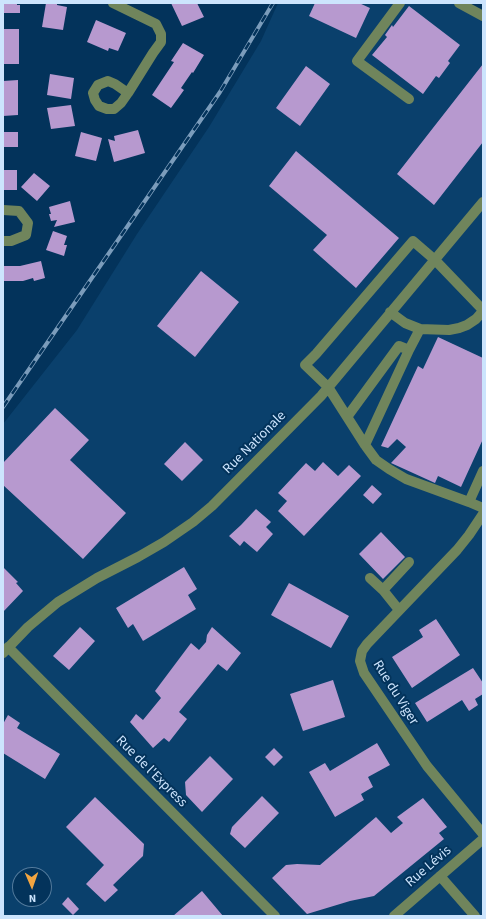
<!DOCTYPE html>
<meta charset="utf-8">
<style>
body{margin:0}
#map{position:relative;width:486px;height:919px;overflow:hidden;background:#03335b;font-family:"Source Sans 3",sans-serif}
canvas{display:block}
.frame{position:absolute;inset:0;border:4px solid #cce4fd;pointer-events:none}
.north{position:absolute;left:12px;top:867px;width:40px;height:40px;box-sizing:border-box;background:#03335b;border:1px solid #537a9c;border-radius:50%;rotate:178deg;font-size:11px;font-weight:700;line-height:16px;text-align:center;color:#cce4fd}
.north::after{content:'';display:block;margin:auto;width:14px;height:18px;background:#f2a541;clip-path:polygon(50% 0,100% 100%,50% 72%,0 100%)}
</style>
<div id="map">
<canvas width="486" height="919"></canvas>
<div class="frame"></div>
<div class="north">N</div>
</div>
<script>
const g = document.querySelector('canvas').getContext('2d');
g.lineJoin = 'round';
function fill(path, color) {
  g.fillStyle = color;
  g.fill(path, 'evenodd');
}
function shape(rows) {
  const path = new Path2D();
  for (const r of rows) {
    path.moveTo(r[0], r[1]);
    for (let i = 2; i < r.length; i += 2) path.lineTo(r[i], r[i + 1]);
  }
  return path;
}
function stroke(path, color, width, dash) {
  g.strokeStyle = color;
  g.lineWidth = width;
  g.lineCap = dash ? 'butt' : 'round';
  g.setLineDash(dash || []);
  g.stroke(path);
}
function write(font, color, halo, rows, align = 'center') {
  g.font = font + ' "Source Sans 3",sans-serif';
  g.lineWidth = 4;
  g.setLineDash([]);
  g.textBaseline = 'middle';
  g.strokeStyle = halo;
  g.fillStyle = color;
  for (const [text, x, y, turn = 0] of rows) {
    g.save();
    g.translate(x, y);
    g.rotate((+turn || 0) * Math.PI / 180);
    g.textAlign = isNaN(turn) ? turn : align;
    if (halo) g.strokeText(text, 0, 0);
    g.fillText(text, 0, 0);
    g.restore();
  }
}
const built = shape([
 [278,3,459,3,483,16,483,916,3,916,3,424,77,330,137,234,209,127,261,41],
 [20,875,44,875,44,899,20,899]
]);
const building = shape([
 [3,3,17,3,17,5,20,5,20,13,3,13],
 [46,3,57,4,57,5,67,7,63,30,42,27],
 [171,3,197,3,204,17,182,26],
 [315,3,359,3,370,8,356,38,309,16],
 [409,6,460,45,448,61,450,63,439,78,436,76,423,94,372,55,387,37,385,35,392,25,393,27],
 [96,20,126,33,118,51,109,48,108,51,87,42],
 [3,29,19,29,19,64,3,64],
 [183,43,204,55,193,73,192,72,181,88,184,90,171,108,152,95,174,62,171,61],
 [483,64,483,142,434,205,397,174],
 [306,66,330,84,300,126,276,108],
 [50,74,74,78,71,99,47,95],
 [18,80,18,115,3,116,3,81],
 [71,105,75,126,51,129,47,108],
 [138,130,145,153,114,162,108,139,115,141,114,136],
 [3,132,18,132,18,147,3,147],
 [81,132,102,138,96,161,75,156],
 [296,151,399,238,356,288,313,250,327,235,269,186],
 [3,170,17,170,17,190,3,190],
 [34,173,50,186,37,201,21,187],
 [70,201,75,222,54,227,57,220,51,221,49,214,51,214,49,207],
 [53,231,67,236,64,245,67,245,64,256,46,250],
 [41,261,45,278,34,281,33,278,23,281,3,281,3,266,20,266],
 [201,271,239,302,195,357,157,326],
 [438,337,483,358,483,439,461,487,438,476,435,483,391,463,406,447,397,439,388,448,381,446,418,366,423,369],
 [55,408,89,440,70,460,126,513,83,559,3,485,3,463],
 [185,442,203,460,182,481,164,464],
 [323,462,338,476,349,465,361,476,304,536,278,511,287,501,278,493,306,463,315,471],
 [372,485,382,494,373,504,363,495],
 [256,509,271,522,266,527,273,534,257,552,244,541,240,546,229,536,241,525],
 [381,532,405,557,383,579,359,554],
 [3,567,18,582,16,583,23,591,3,612],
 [184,567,197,589,188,595,196,609,143,641,133,624,128,628,116,608],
 [289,583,349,616,331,648,271,615],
 [436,619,460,655,412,688,392,657,423,637,419,630],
 [80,627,95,641,69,670,53,656],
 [212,627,241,653,227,671,218,664,179,712,187,719,169,742,164,738,153,748,130,722,136,714,143,720,161,698,155,691,191,643,199,650,206,642,207,635],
 [473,668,483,683,483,694,475,699,478,705,469,711,462,700,427,722,415,703],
 [333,680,345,717,303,731,290,694],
 [8,715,20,723,17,728,60,754,45,779,3,753,3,724],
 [377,743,390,765,368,777,373,787,361,794,364,800,335,817,309,772,325,763,330,771],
 [274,748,283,757,274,766,265,757],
 [210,756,233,779,202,812,186,795,185,782],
 [262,796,279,813,245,848,230,834,232,827],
 [95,797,144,844,143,856,113,885,118,890,105,902,86,884,104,865,66,827],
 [423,798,447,827,439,833,444,839,374,896,350,901,307,914,272,878,286,865,297,864,320,865,376,817,391,833,403,823,397,817],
 [202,891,223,916,173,916],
 [68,897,79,909,73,915,62,904]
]);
const minor = shape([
 [113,3,156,24,161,34,161,42,153,53,128,93,121,103,114,109,107,109,99,106,95,100,93,93,98,85,108,81,115,84,128,93],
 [400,3,357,61,409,99],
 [459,3,483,16],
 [3,210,19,211,28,223,26,235,11,241,3,241],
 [390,312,405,323,420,329,449,330,459,328,467,325,476,319,483,311],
 [347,417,399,346,409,350,420,329],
 [365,445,409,350],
 [483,471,469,502,483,508],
 [469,502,406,479,389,469,376,460,365,445,328,387,305,365,316,354,413,241,435,260,483,310],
 [483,514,469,535,457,550,367,644,362,651,360,661,364,673,427,766,483,834],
 [370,578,383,590],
 [399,610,383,590,409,562],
 [8,647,275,916],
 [3,653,28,627,58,602,97,578,138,557,164,542,193,522,212,506,321,396,483,202],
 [440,876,475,916],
 [394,916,483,839]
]);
const rail = shape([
 [3,407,220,92,273,3]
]);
const streetNames = [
 ["Rue Nationale",255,443,-45],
 ["Rue du Viger",395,693,58],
 ["Rue de l'Express",151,772,45],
 ["Rue Lévis",429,867,-41]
];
fill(built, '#0a406c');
fill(building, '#b799cf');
stroke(minor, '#70855c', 10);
stroke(rail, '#7b9cbb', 4);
stroke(rail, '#03335b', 2.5, [8]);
write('14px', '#cce4fd', '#03335b', streetNames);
</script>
